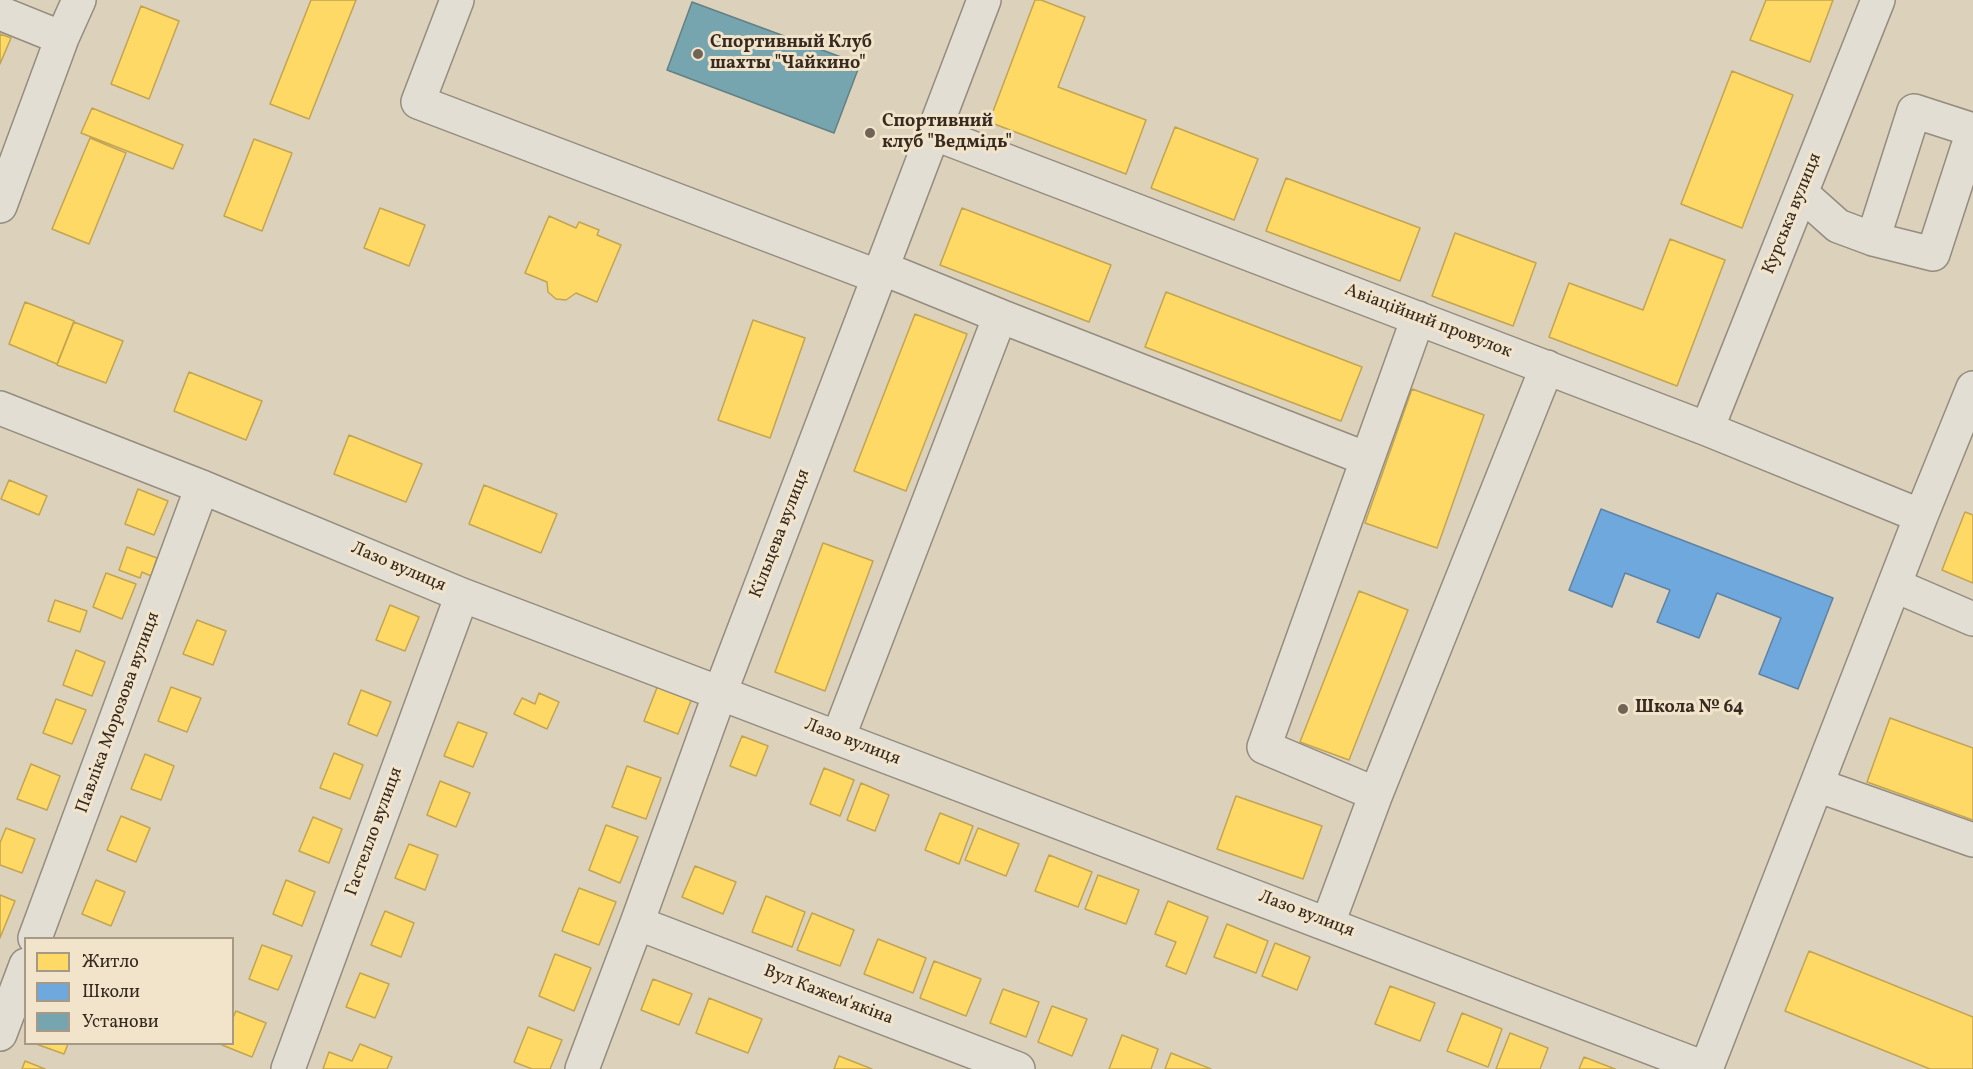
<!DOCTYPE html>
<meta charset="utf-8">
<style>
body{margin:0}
#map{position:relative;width:1973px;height:1069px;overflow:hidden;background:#dcd1ba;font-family:Vollkorn,serif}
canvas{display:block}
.legend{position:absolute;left:24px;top:937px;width:210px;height:108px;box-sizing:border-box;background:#f1e4ca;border:2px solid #a69a86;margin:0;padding:8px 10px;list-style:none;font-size:18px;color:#362a21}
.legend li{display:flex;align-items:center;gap:12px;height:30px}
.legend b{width:30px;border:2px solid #a69a86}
</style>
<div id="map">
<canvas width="1973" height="1069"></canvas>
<ul class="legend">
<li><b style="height:16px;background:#ffd966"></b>Житло</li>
<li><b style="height:16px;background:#6fa8dc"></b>Школи</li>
<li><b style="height:16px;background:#76a5af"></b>Установи</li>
</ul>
</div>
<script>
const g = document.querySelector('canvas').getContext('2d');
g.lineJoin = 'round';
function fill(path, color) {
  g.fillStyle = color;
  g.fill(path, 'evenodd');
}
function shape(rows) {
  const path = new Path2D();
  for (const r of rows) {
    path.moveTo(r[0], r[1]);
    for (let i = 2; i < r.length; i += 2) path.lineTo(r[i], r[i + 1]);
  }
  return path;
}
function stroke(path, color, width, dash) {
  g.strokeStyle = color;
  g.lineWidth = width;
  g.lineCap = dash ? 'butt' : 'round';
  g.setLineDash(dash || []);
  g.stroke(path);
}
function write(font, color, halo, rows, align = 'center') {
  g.font = font + ' Vollkorn,serif';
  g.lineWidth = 6;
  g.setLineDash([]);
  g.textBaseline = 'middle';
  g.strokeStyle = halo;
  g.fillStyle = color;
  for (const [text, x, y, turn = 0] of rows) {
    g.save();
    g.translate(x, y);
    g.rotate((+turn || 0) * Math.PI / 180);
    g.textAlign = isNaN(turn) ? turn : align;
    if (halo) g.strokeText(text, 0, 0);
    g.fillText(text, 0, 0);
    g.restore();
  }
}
const homes = shape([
 [311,0,356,0,309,119,270,104,311,0],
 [1035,0,1041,0,1085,17,1058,87,1146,120,1126,174,989,122,1035,0],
 [1766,0,1833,0,1810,62,1750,40,1766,0],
 [141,6,179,21,149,99,111,84,141,6],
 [0,34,11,38,0,64,0,34],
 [1732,71,1793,95,1742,228,1681,204,1732,71],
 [92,108,183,145,173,169,81,133,92,108],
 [1175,127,1258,159,1234,220,1151,188,1175,127],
 [90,138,126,153,89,244,52,229,90,138],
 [254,139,292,153,262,231,224,216,254,139],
 [1286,178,1420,228,1400,281,1266,231,1286,178],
 [380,208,425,225,409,266,364,248,380,208],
 [962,208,1111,265,1089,322,940,265,962,208],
 [549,216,576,228,579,222,599,230,597,235,621,245,597,302,576,293,566,300,556,299,548,292,547,282,525,273,549,216],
 [1455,233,1536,263,1513,326,1432,296,1455,233],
 [1670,239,1725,260,1677,386,1549,337,1569,283,1643,310,1670,239],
 [1166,292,1362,367,1341,421,1145,347,1166,292],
 [25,302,74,321,57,364,9,344,25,302],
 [915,314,967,334,906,491,854,471,915,314],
 [753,320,805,338,770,438,718,420,753,320],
 [74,322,123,341,106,383,57,365,74,322],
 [189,372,262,401,246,440,174,411,189,372],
 [1412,389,1484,415,1437,548,1365,523,1412,389],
 [349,435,422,464,406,502,334,474,349,435],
 [9,480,47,496,39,515,1,499,9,480],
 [484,485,557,514,541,553,469,524,484,485],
 [138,489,168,501,154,535,125,524,138,489],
 [1965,512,1973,515,1973,583,1942,570,1965,512],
 [823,543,873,561,825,691,775,672,823,543],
 [127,547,157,558,151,576,142,572,140,578,119,570,127,547],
 [106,573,136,584,122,619,93,607,106,573],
 [1359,591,1408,610,1349,760,1300,742,1359,591],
 [55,600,87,611,80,632,48,621,55,600],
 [390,605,419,617,405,651,376,640,390,605],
 [197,620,226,631,213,665,183,654,197,620],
 [76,650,105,662,92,696,63,685,76,650],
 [658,685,692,698,678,734,644,721,658,685],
 [171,687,201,698,187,732,158,721,171,687],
 [361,690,391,702,377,736,348,724,361,690],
 [539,693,559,702,547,729,514,714,522,698,535,704,539,693],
 [56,699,86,710,72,744,43,733,56,699],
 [1890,718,1973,748,1973,820,1867,782,1890,718],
 [458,722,487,733,473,767,444,756,458,722],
 [742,736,768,746,756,776,730,766,742,736],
 [334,753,363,765,350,799,320,788,334,753],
 [145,754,174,766,161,800,131,789,145,754],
 [31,764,60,776,47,810,17,799,31,764],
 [627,766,661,778,646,819,612,807,627,766],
 [824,768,854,780,840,816,810,804,824,768],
 [440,781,470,793,456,827,427,815,440,781],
 [861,783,889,795,875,831,847,820,861,783],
 [1236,796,1322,826,1303,879,1217,849,1236,796],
 [940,813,973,826,959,864,925,850,940,813],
 [121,816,150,828,136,862,107,850,121,816],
 [313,817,342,829,329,863,299,851,313,817],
 [606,825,638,837,620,883,589,870,606,825],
 [6,828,35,839,22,873,0,865,0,843,6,828],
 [978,828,1019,844,1006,876,965,860,978,828],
 [409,844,438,855,425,890,395,878,409,844],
 [1049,855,1092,872,1078,907,1035,891,1049,855],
 [695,866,736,882,723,914,682,897,695,866],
 [1098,875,1139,890,1126,924,1085,909,1098,875],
 [96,880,125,892,111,926,82,914,96,880],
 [286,880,315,892,302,926,273,914,286,880],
 [579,888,616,902,599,945,562,931,579,888],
 [0,895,15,901,0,938,0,895],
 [766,896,805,912,792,947,752,932,766,896],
 [1168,901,1208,917,1186,974,1166,966,1176,942,1155,934,1168,901],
 [385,911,414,923,401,957,371,945,385,911],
 [812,913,854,930,840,966,797,950,812,913],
 [1227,924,1268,941,1256,973,1214,957,1227,924],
 [878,939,926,958,913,993,864,974,878,939],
 [1275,943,1310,957,1297,990,1262,976,1275,943],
 [262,945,292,956,278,990,249,979,262,945],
 [1809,951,1973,1017,1973,1069,1930,1069,1785,1011,1809,951],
 [555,954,591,968,574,1011,539,996,555,954],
 [934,961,981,979,966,1016,920,998,934,961],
 [360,973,389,984,375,1018,346,1007,360,973],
 [653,979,692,994,679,1025,641,1010,653,979],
 [1390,986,1435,1003,1420,1041,1375,1024,1390,986],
 [1003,989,1039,1002,1026,1037,990,1023,1003,989],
 [709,998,762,1019,748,1053,696,1033,709,998],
 [1052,1006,1087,1019,1072,1056,1038,1042,1052,1006],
 [236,1011,266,1023,252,1057,222,1045,223,1044,232,1044,232,1020,236,1011],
 [1462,1013,1502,1029,1488,1067,1447,1051,1462,1013],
 [528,1027,562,1040,550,1069,532,1069,514,1062,528,1027],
 [1510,1033,1548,1048,1540,1069,1496,1069,1510,1033],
 [1122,1035,1158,1049,1151,1069,1109,1069,1122,1035],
 [36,1044,68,1044,64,1054,36,1044],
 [360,1044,392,1057,387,1069,323,1069,329,1052,352,1061,360,1044],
 [1171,1053,1211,1069,1165,1069,1171,1053],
 [839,1056,872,1069,834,1069,839,1056],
 [1584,1057,1615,1069,1579,1069,1584,1057],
 [25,1061,45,1069,22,1069,25,1061]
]);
const schools = shape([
 [1601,509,1833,598,1798,689,1759,674,1781,618,1717,593,1699,638,1657,622,1670,590,1625,573,1612,607,1569,590,1601,509]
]);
const public = shape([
 [692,2,860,64,834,133,667,70,692,2]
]);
const minor = shape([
 [457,0,418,102,879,277],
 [0,13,62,38],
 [933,133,1707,429,1921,516],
 [1801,193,1838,226,1873,239,1933,254,1973,131],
 [0,206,62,38,79,0],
 [1873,239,1914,111,1973,130],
 [882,268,1000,316],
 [1418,318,1264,747,1376,794,1547,367],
 [0,408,202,487,462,595,1707,1069],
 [1707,429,1878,0],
 [1894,585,1973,619],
 [838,738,1000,316,1367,459],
 [1817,785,1973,840],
 [637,923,1018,1069],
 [1328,923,1376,794],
 [35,938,202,487],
 [0,1034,26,965],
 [288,1069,462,595],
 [582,1069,637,923,720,693,984,0],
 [1706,1069,1921,516,1973,388]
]);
const markers = [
 [698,54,6,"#706457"],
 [870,133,6,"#706457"],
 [1623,709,6,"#706457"]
];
const poiNames = [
 ["Спортивный Клуб",710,44],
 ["шахты \"Чайкино\"",710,65],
 ["Спортивний",882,123],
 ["клуб \"Ведмідь\"",882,144],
 ["Школа № 64",1635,709]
];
const streetNames = [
 ["Курська вулиця",1793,214,-68],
 ["Авіаційний провулок",1428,322,21],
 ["Кільцева вулиця",781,534,-69],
 ["Лазо вулиця",398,568,23],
 ["Павліка Морозова вулиця",119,713,-70],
 ["Лазо вулиця",852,743,21],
 ["Гастелло вулиця",375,832,-70],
 ["Лазо вулиця",1306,915,21],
 ["Вул Кажем'якіна",828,996,21]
];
fill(homes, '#ffd966');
stroke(homes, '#c3a451', 1.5);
fill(schools, '#6fa8dc');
stroke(schools, '#5e82a4', 1.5);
fill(public, '#76a5af');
stroke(public, '#638084', 1.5);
stroke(minor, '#948c7f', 36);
stroke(minor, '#e3ded3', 33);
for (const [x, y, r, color] of markers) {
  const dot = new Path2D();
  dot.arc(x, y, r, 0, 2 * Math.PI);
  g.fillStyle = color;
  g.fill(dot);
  stroke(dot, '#f1e4ca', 2);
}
write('bold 18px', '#362a21', '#f1e4ca', poiNames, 'left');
write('18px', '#362a21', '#f1e4ca', streetNames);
</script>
